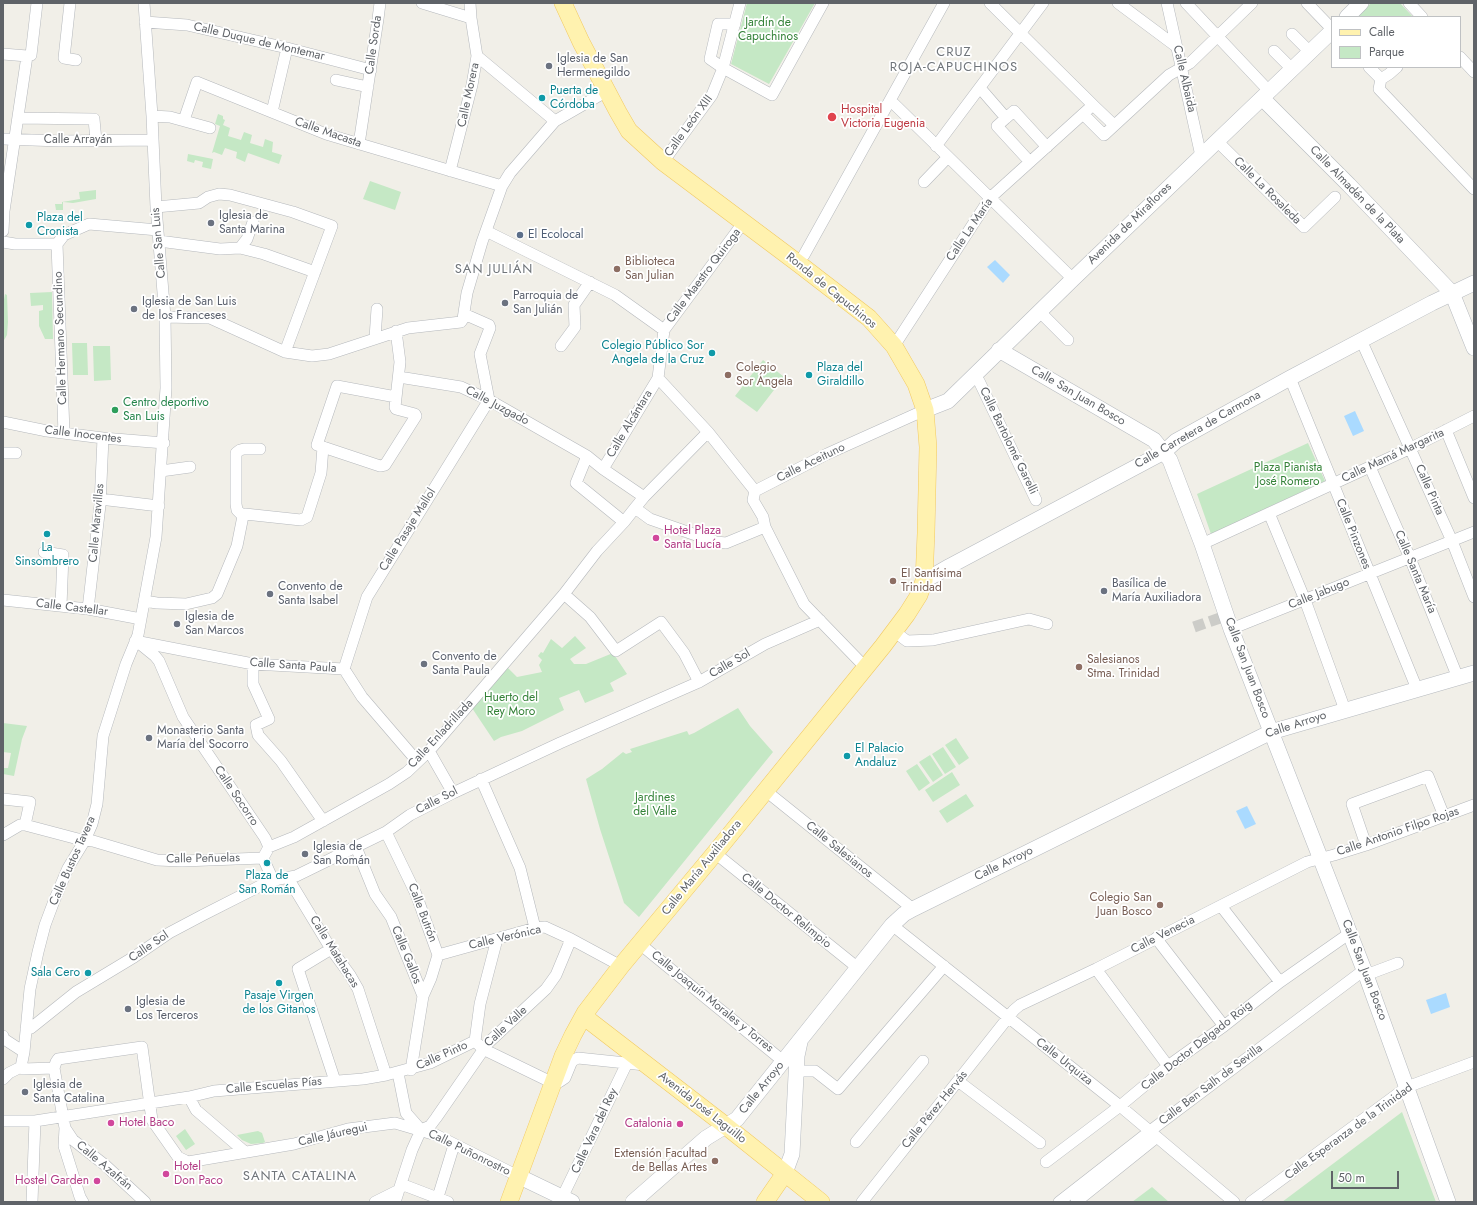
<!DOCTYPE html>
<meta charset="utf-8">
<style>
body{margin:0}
#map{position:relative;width:1477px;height:1205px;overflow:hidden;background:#f1efe8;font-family:Jost,sans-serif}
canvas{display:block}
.frame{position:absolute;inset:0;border:4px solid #5f6368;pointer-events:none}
.legend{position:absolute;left:1331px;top:16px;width:130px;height:52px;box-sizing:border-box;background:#fff;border:1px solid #bfc1c3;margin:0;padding:5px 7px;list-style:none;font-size:12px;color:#5f6368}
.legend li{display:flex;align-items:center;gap:8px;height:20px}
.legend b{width:20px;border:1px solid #bfc1c3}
.scale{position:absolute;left:1331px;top:1171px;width:68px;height:18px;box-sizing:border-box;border:2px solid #5f6368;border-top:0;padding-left:5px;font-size:12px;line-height:14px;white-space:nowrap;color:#5f6368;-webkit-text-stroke:3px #fff;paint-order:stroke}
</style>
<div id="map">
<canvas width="1477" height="1205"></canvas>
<div class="frame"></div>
<ul class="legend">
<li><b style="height:5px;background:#fff2af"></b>Calle</li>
<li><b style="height:11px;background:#c5e8c5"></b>Parque</li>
</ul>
<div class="scale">50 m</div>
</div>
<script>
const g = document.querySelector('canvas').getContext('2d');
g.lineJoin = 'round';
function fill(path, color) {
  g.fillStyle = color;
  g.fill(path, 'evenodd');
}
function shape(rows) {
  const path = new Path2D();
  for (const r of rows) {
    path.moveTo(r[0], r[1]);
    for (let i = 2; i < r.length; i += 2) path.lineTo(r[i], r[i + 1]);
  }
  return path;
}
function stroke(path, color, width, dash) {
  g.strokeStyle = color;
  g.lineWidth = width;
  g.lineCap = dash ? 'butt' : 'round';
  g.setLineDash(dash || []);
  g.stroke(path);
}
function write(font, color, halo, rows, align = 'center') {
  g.font = font + ' Jost,sans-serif';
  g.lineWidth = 3.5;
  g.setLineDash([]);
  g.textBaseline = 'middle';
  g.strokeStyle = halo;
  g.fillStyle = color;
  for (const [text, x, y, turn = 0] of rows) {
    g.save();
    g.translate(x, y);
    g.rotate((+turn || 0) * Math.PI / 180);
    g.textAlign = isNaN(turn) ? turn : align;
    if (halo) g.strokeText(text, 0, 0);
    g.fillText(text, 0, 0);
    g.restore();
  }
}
const green = shape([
 [747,3,815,3,769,84,731,64],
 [1371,3,1400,3,1413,17,1357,17],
 [218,114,223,116,223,119,225,120,223,125,230,128,228,136,241,140,244,132,252,135,250,143,263,147,265,139,273,142,272,152,282,155,279,164,248,153,245,162,236,158,237,152,225,148,222,155,214,152,212,153,220,126,215,124],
 [188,154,213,159,211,169,202,167,203,162,195,160,194,163,187,161],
 [370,181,401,192,395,210,363,199],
 [96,190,96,199,73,203,63,202,63,210,56,210,55,204,62,204,62,202,80,199,79,192],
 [52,292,53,339,45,339,39,326,39,311,43,310,43,305,31,306,30,293],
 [5,294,7,295,8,322,7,335,3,342,3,305],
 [72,343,87,343,88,375,73,375],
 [93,346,110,346,111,380,94,381],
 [763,360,784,377,757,412,735,396],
 [1308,443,1325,481,1211,534,1197,494],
 [575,636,586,648,570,659,574,664,586,664,613,653,627,674,610,683,614,691,585,703,579,690,559,698,564,710,522,731,501,737,494,741,472,708,506,666,517,677,542,672,539,665,542,660,538,656,541,652,543,653,551,639,562,648],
 [738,708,750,726,773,752,639,917,624,903,600,829,586,779,602,769,623,752,626,754,632,752,630,749,687,731,689,735,694,733],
 [3,723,27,726,22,739,14,776,3,774,3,768,8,768,11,753,3,752],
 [956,738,969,758,959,765,945,745],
 [943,747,956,767,945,774,932,754],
 [930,755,943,775,933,782,919,762],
 [917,764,930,783,919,791,906,771],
 [952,772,960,785,933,802,925,790],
 [966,794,974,806,947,823,939,811],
 [1402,1112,1436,1202,1282,1202],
 [185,1129,195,1144,186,1150,176,1136],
 [258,1131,262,1133,265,1142,263,1143,251,1144,242,1140,237,1135],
 [1152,1187,1169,1202,1132,1202]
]);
const water = shape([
 [995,260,1010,275,1003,283,987,267],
 [1355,411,1364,431,1353,436,1344,416],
 [1247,806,1256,824,1245,829,1236,811],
 [1446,993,1450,1007,1431,1014,1426,1000]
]);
const streetTunnel = shape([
 [1194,627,1220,618]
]);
const street = shape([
 [70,3,64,58,76,60],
 [422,3,471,18],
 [990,3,1093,105],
 [1118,3,1177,47],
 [1167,3,1201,156],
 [1186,3,1269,91],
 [1307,3,1332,29],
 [1409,3,1422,17],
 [145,22,187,25,287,48,371,70],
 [735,24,718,24,710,59,723,68,772,95,823,3],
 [1292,34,1310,52],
 [1274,51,1292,69],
 [3,54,27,56],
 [477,56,555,121],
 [1460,57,1474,72],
 [1369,67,1381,79,1379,89,1474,189],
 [1381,79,1389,74,1397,67],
 [336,80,368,87],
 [980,88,1006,118],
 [890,100,1073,279],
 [272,112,287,48],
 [1083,114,1104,135,1169,75,1190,63,1252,3],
 [152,116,170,117,210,128],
 [18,118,94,119,96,141],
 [184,120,197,82,326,134,502,186],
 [3,139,61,141,153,140],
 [1217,141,1304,227,1335,197],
 [359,144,378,19,380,3],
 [936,146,1043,3],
 [663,162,712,95,723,68,740,3],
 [1030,162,997,126,1006,118,1014,111,1047,147],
 [450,171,472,85,477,56,471,18,470,3],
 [924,182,948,157],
 [156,207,199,203,208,197,219,194,230,195,293,212,332,226,285,352],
 [743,223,664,330,658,378,708,432,755,491,753,500,763,517,765,527],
 [3,231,4,211,27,56,31,55,37,3],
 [486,231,615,295,664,330],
 [159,241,220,249,240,248,264,254,315,272],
 [3,242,15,244,57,244],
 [57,244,64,433],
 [57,244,64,235,89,224,158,230],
 [240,248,247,239,253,222],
 [804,255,944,3],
 [1039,311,1068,340],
 [165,317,210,318,285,352,312,356,329,354,408,328,461,322,463,319,467,293,482,242,502,186,510,173,555,121,607,91],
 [375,338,377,309],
 [1361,340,1452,541,1474,597],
 [561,346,575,327,574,305,590,282],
 [894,346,990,198,1093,105,1114,125],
 [399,377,461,387,489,400,587,456],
 [1290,378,1417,689],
 [979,381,1036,500],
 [396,397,337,386,317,445,380,466,385,465,416,416,415,414,396,409,395,407,400,362,396,331],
 [3,422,47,431,103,438,164,443],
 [1446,430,1474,498],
 [3,453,16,453],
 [1370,467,1410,558,1458,678],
 [603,469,658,378],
 [161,471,190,467],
 [755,491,827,454,925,410],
 [644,497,708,432],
 [100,499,159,506],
 [635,508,650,519,716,542,726,543,765,527,804,604,865,667],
 [1269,513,1305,600,1345,710],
 [243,516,237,510,236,504,236,453,240,450,244,449,260,449],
 [1202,544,1411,448,1474,416],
 [44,552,63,555,61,606],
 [564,594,590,617,616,651,661,622,684,653,699,682],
 [3,600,88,609,141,619],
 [144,601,157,603,186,604,212,598,217,594,237,546,243,516,245,514,301,520,307,517,321,473,323,447],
 [88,609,100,505,103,438],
 [1231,629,1474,532],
 [895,632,907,641,933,640,1029,619,1047,624],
 [135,641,253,664,344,669,362,697,417,761],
 [139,643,155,656,159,661,183,717,265,838,269,847],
 [253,664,253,684,269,719,256,725,258,735,281,761,323,821],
 [344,669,367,597,489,400,480,354,490,328,489,325,464,314],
 [429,751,453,793],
 [481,779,520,868,535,928],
 [766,791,913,909],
 [3,799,30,802,25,825],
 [386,832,416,894,438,955,431,978,423,996],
 [3,835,20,825,25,825,78,839,93,841,157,860,182,861,263,858,269,847],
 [1366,845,1352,804,1428,776,1444,816],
 [269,847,294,837,389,784,407,772,429,751,564,594,597,551,624,522,635,508,644,497,603,469,587,456,576,483,624,522],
 [356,847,375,894,391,917,423,996,411,1070],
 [715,853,858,968],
 [263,858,273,880],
 [288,878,331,949,350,975,358,989,386,1075],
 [1221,906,1280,982],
 [892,925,1120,1106,1234,1202],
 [1156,938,1224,1026],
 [640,944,783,1061],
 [331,949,298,969,335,1081],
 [438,955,535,928,545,927,571,939,621,966],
 [1096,969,1168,1066],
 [1366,975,1398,963],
 [26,1029,31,1028,76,992,134,957,169,933,203,915,264,884,279,879,296,876,386,832,410,815,453,793,560,743,699,682,765,644,820,620],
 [3,1036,4,1039,24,1052],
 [475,1041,480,1004,497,939],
 [478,1044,483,1049,553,1083,559,1082,565,1078,572,1061,578,1058,645,1065],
 [21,1067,24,1052,30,989,38,952,45,925,54,901,68,868,85,840,92,824,97,804,103,736,126,664,138,635,156,537,166,388,165,317,156,207,152,116,144,3],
 [21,1067,23,1069,54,1068],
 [796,1071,815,1071,838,1089,944,966],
 [398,1073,406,1113,421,1130],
 [3,1079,9,1073,21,1067],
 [958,1081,1040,1143],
 [189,1097,196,1110,245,1152],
 [3,1121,35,1121,189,1097,214,1091,363,1079,386,1075,430,1063,475,1041],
 [65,1128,73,1140,105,1165,145,1202],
 [421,1130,430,1126,436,1118,488,1043,546,989,556,975,571,939],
 [856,1142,923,1061],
 [1046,1162,1120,1106,1168,1066,1224,1026,1280,982,1350,933],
 [401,1184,448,1202],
 [438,1197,454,1145],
 [32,1202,35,1121],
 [83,1202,80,1197,64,1146,65,1128,54,1068,56,1062,58,1059,142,1047,152,1120,178,1157,188,1162,294,1144,348,1129,395,1123,436,1135,518,1176],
 [375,1202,399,1190],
 [395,1202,412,1150,421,1130],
 [560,1202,627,1063],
 [862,1202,1014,1010,1020,1005,1096,969,1307,862,1334,855,1366,845,1474,805],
 [1059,1202,1150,1131,1364,970],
 [1076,1202,1157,1137],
 [1251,1202,1407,1087,1474,1062]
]);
const secondary = shape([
 [1347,17,1361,3],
 [1262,98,1349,185,1452,293,1474,348],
 [999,350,1154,440,1170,460,1202,544,1231,629,1366,975,1448,1202],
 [925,410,948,401,1073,279,1332,31],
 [924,581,950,566,1164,452,1176,441,1290,378,1432,303,1474,283],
 [785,1173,792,1154,797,1056,800,1042],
 [518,1176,572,1202],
 [633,1202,706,1138,737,1119,892,925,904,914,913,909,1271,732,1474,673]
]);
const primary = shape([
 [585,1013,586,1017,591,1022,726,1126,821,1202],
 [509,1202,563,1056,573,1035,585,1013,621,966,715,853,883,646,907,614,919,595,924,581,926,533,928,447,925,410,916,384,894,346,869,318,799,264,663,162,629,131,618,112,581,42,563,3],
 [765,1202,785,1173]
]);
const markers = [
 [549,66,4,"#6b7280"],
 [542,98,4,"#0f9aa8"],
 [832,117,5,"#e0444e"],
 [211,223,4,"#6b7280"],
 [29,225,4,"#0f9aa8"],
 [520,235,4,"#5c6f8a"],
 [617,269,4,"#8d6e63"],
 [505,303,4,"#6b7280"],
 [134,309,4,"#6b7280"],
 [712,353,4,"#0f9aa8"],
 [728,375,4,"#8d6e63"],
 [809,375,4,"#0f9aa8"],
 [115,410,4,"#2e9e5b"],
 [47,534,4,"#0f9aa8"],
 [656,538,4,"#d1479c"],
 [893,581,4,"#8d6e63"],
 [1104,591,4,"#6b7280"],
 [270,594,4,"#6b7280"],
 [177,624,4,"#6b7280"],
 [424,664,4,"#6b7280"],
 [1079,667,4,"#8d6e63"],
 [149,738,4,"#6b7280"],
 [847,756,4,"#0f9aa8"],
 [305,854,4,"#6b7280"],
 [267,863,4,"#0f9aa8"],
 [1160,905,4,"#8d6e63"],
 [88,973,4,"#0f9aa8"],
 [279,983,4,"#0f9aa8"],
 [128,1009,4,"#6b7280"],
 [25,1092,4,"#6b7280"],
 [111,1123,4,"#d1479c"],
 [680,1124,4,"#d1479c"],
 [715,1161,4,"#8d6e63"],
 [166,1174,4,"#d1479c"],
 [97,1181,4,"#d1479c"]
];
const parkNames = [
 ["Jardín de",768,23],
 ["Capuchinos",768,37],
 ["Plaza Pianista",1288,468],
 ["José Romero",1288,482],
 ["Huerto del",511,698],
 ["Rey Moro",511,712],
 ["Jardines",655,798],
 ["del Valle",655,812]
];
const streetNames = [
 ["Calle Duque de Montemar",259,42,13],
 ["Calle Sorda",374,45,-82],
 ["Calle Albaida",1184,79,77],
 ["Calle Morera",469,95,-78],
 ["Calle León XIII",689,126,-54],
 ["Calle Macasta",328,133,19],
 ["Calle Arrayán",78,140],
 ["Calle La Rosaleda",1267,191,45],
 ["Calle Almadén de la Plata",1357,195,46],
 ["Avenida de Miraflores",1130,224,-44],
 ["Calle La María",970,230,-56],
 ["Calle San Luis",159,243,-95],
 ["Calle Maestro Quiroga",704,276,-53],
 ["Ronda de Capuchinos",831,291,39],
 ["Calle Hermano Secundino",61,338,-92],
 ["Calle San Juan Bosco",1078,396,30],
 ["Calle Juzgado",497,406,28],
 ["Calle Alcántara",630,424,-59],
 ["Calle Carretera de Carmona",1198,430,-30],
 ["Calle Inocentes",83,435,7],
 ["Calle Bartolomé Garelli",1008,441,64],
 ["Calle Mamá Margarita",1393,456,-25],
 ["Calle Aceituno",811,463,-26],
 ["Calle Pinta",1429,490,66],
 ["Calle Maravillas",97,523,-85],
 ["Calle Pasaje Mallol",408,530,-58],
 ["Calle Pinzones",1353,534,68],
 ["Calle Santa María",1415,572,67],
 ["Calle Jabugo",1319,594,-22],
 ["Calle Castellar",72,608,7],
 ["Calle Sol",730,664,-30],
 ["Calle Santa Paula",293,666,4],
 ["Calle San Juan Bosco",1247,668,69],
 ["Calle Arroyo",1296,725,-18],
 ["Calle Enladrillada",441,734,-47],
 ["Calle Socorro",236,796,56],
 ["Calle Sol",437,801,-27],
 ["Calle Antonio Filpo Rojas",1398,832,-19],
 ["Calle Salesianos",839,850,39],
 ["Calle Peñuelas",203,859,-1],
 ["Calle Bustos Tavera",73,861,-66],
 ["Calle Arroyo",1004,864,-26],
 ["Calle María Auxiliadora",702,868,-51],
 ["Calle Doctor Relimpio",786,911,39],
 ["Calle Butrón",422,913,69],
 ["Calle Venecia",1163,935,-27],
 ["Calle Verónica",505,938,-13],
 ["Calle Sol",149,947,-34],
 ["Calle Matahacas",334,952,58],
 ["Calle Gallos",406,955,68],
 ["Calle San Juan Bosco",1364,970,69],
 ["Calle Joaquín Morales y Torres",712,1002,39],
 ["Calle Valle",506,1027,-43],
 ["Calle Doctor Delgado Roig",1197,1046,-38],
 ["Calle Pinto",442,1056,-24],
 ["Calle Urquiza",1064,1062,38],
 ["Calle Ben Salh de Sevilla",1211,1085,-37],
 ["Calle Escuelas Pías",274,1086,-5],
 ["Calle Arroyo",762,1088,-51],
 ["Avenida José Laguillo",702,1108,38],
 ["Calle Pérez Hervás",935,1110,-51],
 ["Calle Vara del Rey",595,1131,-65],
 ["Calle Esperanza de la Trinidad",1349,1132,-36],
 ["Calle Jáuregui",333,1135,-13],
 ["Calle Puñonrostro",469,1153,26],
 ["Calle Azafrán",104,1166,40]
];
const worshipNames = [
 ["Iglesia de San",557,59],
 ["Hermenegildo",557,73],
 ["Iglesia de",219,216],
 ["Santa Marina",219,230],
 ["Parroquia de",513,296],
 ["San Julián",513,310],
 ["Iglesia de San Luis",142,302],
 ["de los Franceses",142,316],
 ["Basílica de",1112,584],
 ["María Auxiliadora",1112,598],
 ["Convento de",278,587],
 ["Santa Isabel",278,601],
 ["Iglesia de",185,617],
 ["San Marcos",185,631],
 ["Convento de",432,657],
 ["Santa Paula",432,671],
 ["Monasterio Santa",157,731],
 ["María del Socorro",157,745],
 ["Iglesia de",313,847],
 ["San Román",313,861],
 ["Iglesia de",136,1002],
 ["Los Terceros",136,1016],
 ["Iglesia de",33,1085],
 ["Santa Catalina",33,1099]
];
const cultureNames = [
 ["Puerta de",550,91],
 ["Córdoba",550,105],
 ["Plaza del",37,218],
 ["Cronista",37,232],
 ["Colegio Público Sor",704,346,"right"],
 ["Angela de la Cruz",704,360,"right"],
 ["Plaza del",817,368],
 ["Giraldillo",817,382],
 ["La",47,548,"center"],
 ["Sinsombrero",47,562,"center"],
 ["El Palacio",855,749],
 ["Andaluz",855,763],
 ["Plaza de",267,876,"center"],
 ["San Román",267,890,"center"],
 ["Sala Cero",80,973,"right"],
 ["Pasaje Virgen",279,996,"center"],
 ["de los Gitanos",279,1010,"center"]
];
const healthNames = [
 ["Hospital",841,110],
 ["Victoria Eugenia",841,124]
];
const serviceNames = [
 ["El Ecolocal",528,235]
];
const educationNames = [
 ["Biblioteca",625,262],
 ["San Julian",625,276],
 ["Colegio",736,368],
 ["Sor Ángela",736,382],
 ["EI Santísima",901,574],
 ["Trinidad",901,588],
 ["Salesianos",1087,660],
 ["Stma. Trinidad",1087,674],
 ["Colegio San",1152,898,"right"],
 ["Juan Bosco",1152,912,"right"],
 ["Extensión Facultad",707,1154,"right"],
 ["de Bellas Artes",707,1168,"right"]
];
const leisureNames = [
 ["Centro deportivo",123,403],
 ["San Luis",123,417]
];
const hotelNames = [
 ["Hotel Plaza",664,531],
 ["Santa Lucía",664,545],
 ["Hotel Baco",119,1123],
 ["Catalonia",672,1124,"right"],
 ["Hotel",174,1167],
 ["Don Paco",174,1181],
 ["Hostel Garden",89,1181,"right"]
];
const neighbourhoodNames = [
 ["CRUZ",954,53],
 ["ROJA-CAPUCHINOS",954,68],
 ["SAN JULIÁN",494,270],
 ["SANTA CATALINA",300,1177]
];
fill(green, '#c5e8c5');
fill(water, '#aadaff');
stroke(streetTunnel, '#ccccc8', 11, [11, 5.5]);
stroke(street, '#b5b8bc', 12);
stroke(secondary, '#b6babf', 16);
stroke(primary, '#f2c960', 18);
stroke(street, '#fff', 11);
stroke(secondary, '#fff', 15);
stroke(primary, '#fff2af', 17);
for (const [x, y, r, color] of markers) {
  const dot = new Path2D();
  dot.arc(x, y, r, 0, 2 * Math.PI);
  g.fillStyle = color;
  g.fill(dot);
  stroke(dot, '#fff', 1.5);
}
write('12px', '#348238', '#fff', parkNames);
write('12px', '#5f6368', '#fff', streetNames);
write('12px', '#5b616d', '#fff', worshipNames, 'left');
write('12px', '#0d838f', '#fff', cultureNames, 'left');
write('12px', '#be3a42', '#fff', healthNames, 'left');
write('12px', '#4e5e75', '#fff', serviceNames, 'left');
write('12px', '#785e54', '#fff', educationNames, 'left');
write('12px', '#27864d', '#fff', leisureNames, 'left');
write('12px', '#b23c85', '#fff', hotelNames, 'left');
g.letterSpacing = '1px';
write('13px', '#70757a', '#fff', neighbourhoodNames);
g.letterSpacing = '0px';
</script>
